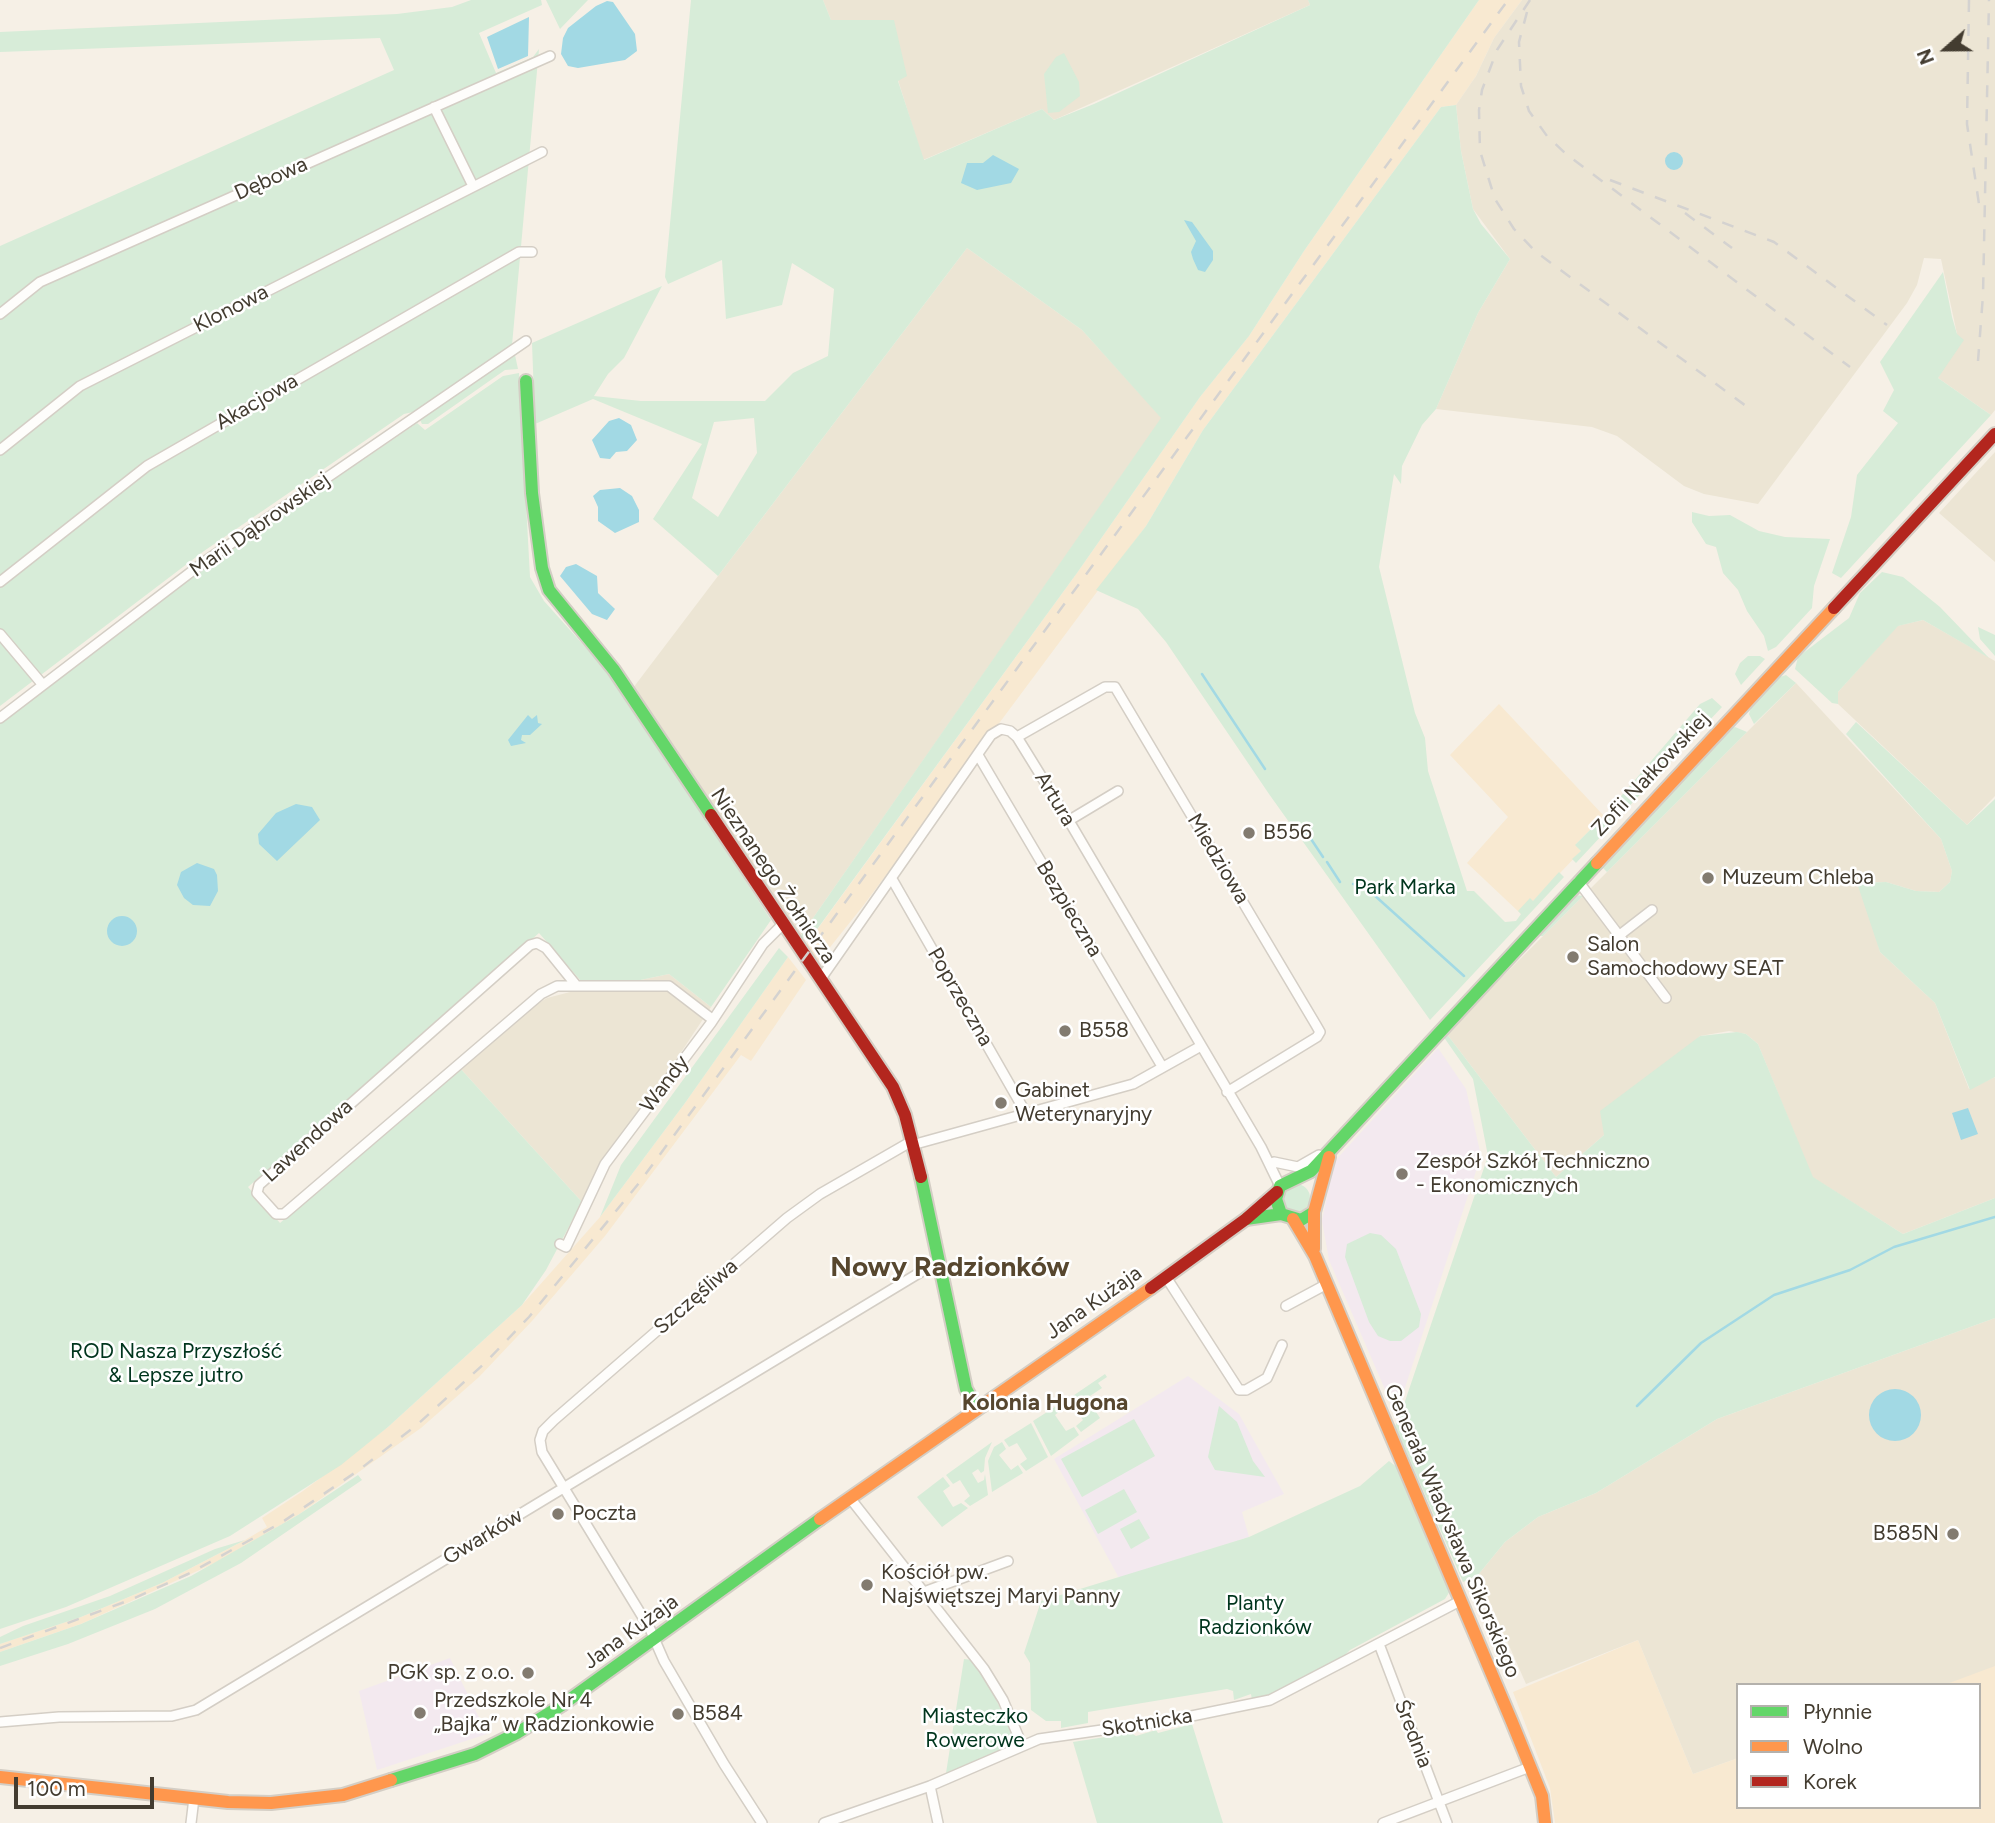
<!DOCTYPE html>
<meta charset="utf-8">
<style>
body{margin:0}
#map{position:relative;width:1995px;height:1823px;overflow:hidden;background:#f6f0e6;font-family:Figtree,sans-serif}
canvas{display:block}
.legend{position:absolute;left:1736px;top:1683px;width:245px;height:126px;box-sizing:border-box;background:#fff;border:2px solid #b4b1ac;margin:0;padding:9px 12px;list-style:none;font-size:21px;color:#433c30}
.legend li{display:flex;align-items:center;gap:14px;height:35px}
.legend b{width:35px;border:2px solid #b4b1ac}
.north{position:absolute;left:1911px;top:14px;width:70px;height:70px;-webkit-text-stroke:5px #fff;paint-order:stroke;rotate:249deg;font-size:19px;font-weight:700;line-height:28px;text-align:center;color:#433c30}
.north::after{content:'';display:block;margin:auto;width:24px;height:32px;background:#433c30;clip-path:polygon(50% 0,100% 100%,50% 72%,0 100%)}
.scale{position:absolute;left:14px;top:1777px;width:140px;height:32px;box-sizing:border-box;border:4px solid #433c30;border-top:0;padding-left:9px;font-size:21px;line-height:24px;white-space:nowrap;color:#433c30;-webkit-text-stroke:5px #fff;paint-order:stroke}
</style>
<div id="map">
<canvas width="1995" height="1823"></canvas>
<ul class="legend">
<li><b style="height:9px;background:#63d668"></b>Płynnie</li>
<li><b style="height:9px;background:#ff974d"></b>Wolno</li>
<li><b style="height:9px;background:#b3261e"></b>Korek</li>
</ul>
<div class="north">N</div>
<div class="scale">100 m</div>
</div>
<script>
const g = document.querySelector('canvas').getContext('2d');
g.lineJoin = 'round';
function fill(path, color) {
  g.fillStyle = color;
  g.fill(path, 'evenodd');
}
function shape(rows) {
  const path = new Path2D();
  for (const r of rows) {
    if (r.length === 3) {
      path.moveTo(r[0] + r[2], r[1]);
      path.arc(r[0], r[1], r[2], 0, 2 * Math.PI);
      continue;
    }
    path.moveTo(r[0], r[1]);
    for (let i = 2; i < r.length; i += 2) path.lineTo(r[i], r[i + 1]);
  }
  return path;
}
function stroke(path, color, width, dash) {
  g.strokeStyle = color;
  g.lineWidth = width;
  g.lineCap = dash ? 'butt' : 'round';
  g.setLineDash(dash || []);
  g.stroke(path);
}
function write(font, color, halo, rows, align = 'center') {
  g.font = font + ' Figtree,sans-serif';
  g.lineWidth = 5;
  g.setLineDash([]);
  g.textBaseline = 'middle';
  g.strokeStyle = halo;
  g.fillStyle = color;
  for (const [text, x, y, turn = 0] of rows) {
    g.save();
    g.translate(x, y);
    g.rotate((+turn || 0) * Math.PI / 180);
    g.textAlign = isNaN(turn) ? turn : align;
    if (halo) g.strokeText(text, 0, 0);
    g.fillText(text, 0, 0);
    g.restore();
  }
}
const built = shape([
 [1479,0,1522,0,1494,38,1476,76,1456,105,1441,107,1203,430,1146,526,863,906,815,966,803,949,1077,573,1200,397,1249,336,1304,251],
 [1499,704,1604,816,1576,844,1581,851,1521,914,1467,863,1508,817,1450,755],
 [788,957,806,980,751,1061,741,1055,605,1236,532,1321,479,1377,421,1428,298,1515,217,1562,81,1624,0,1652,0,1644,81,1617,162,1583,245,1540,267,1527,262,1518,303,1491,388,1427,522,1305,600,1217,685,1103],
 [1638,1640,1693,1774,1738,1758,1738,1807,1979,1807,1979,1685,1937,1685,1995,1663,1995,1823,1555,1823,1550,1788,1513,1692]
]);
const industrial = shape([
 [823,0,1308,0,1310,5,1054,120,1042,109,923,160,898,80,831,20],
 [1522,0,1995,0,1995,410,1991,415,1938,378,1957,334,1941,259,1924,258,1917,285,1907,303,1758,504,1704,494,1684,486,1617,436,1592,427,1436,409,1478,313,1510,259,1473,209,1461,151,1456,105,1476,76,1494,38],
 [967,248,1082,330,1162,418,797,941,633,688],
 [1995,452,1995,562,1939,513],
 [1923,620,1995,661,1995,796,1967,825,1838,704,1838,692,1897,626],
 [1796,683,1941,839,1952,871,1950,882,1939,892,1916,891,1886,882,1862,882,1880,952,1935,1003,1969,1089,1995,1077,1995,1198,1903,1234,1812,1177,1758,1044,1746,1034,1729,1031,1700,1036,1604,1135,1556,1177,1446,1033],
 [669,974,711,1007,582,1202,459,1067,532,1007,547,998,574,991,581,981,631,982],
 [1995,1318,1995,1666,1944,1685,1738,1685,1738,1758,1693,1774,1638,1640,1526,1684,1478,1575,1505,1542,1538,1517,1596,1493,1717,1419]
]);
const education = shape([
 [1438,1048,1466,1089,1481,1156,1396,1415,1329,1260,1322,1221,1328,1192,1327,1178,1333,1163],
 [1188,1376,1239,1414,1284,1494,1242,1512,1249,1537,1119,1578,1054,1459],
 [450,1658,487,1734,377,1770,359,1691]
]);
const green = shape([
 [471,0,541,0,542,5,479,33,496,73,533,57,539,49,512,345,413,412,404,414,204,551,0,706,0,246,394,70,380,38,0,52,0,32,397,14,452,7],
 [546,0,588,0,560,29],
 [691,0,823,0,831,20,894,20,907,76,898,81,924,160,1042,109,1054,120,1094,104,1310,5,1308,0,1479,0,1304,251,1249,336,1200,397,1077,573,815,932,797,941,1161,418,1082,330,967,248,718,576,653,519,702,444,593,399,535,424,532,343,662,286,624,358,608,374,594,396,641,401,765,401,793,373,828,356,834,289,792,263,782,305,726,319,722,260,668,284,665,277],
 [754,418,757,453,718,517,692,498,714,422],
 [1064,53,1079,82,1080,96,1059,112,1048,113,1044,74,1056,57],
 [1456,105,1461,151,1473,209,1481,224,1510,259,1478,313,1436,409,1422,425,1402,466,1401,484,1394,474,1379,567,1415,713,1425,738,1428,771,1467,891,1474,891,1505,922,1516,921,1521,914,1518,911,1530,898,1533,901,1559,872,1564,877,1430,1020,1269,794,1166,642,1138,609,1096,590,1146,526,1203,430,1441,107],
 [1943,272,1952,317,1957,334,1964,340,1938,378,1991,415,1841,578,1832,573,1851,517,1857,475,1898,423,1883,411,1894,390,1880,362],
 [515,355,518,369,505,370,428,424,422,424,420,420],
 [519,373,530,577,544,601,613,678,771,920,711,1007,669,974,631,982,581,981,539,933,248,1187,280,1223,459,1067,582,1202,546,1270,522,1305,388,1427,341,1465,230,1536,66,1607,0,1629,0,723,191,577,417,423,425,430,503,376],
 [1692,512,1709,516,1730,515,1759,531,1785,537,1830,539,1814,586,1812,608,1776,647,1768,651,1764,636,1747,611,1738,590,1723,573,1716,547,1706,544,1692,522],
 [1882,572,1903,577,1940,607,1989,658,1923,620,1898,626,1838,692,1838,704,1832,703,1795,669,1798,657,1849,618,1860,593],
 [1978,627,1995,635,1995,656,1980,639],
 [1748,656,1760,656,1765,659,1741,685,1735,674,1740,663],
 [1786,675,1796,683,1754,724,1749,714,1751,707,1780,677],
 [1712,698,1722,707,1576,863,1572,859,1581,851,1575,845,1604,816,1700,704],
 [1856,722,1967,825,1995,799,1995,1077,1970,1090,1935,1003,1880,952,1857,883,1886,882,1916,891,1939,892,1950,882,1952,871,1941,839,1846,734],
 [1735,727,1747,732,1607,872,1601,866,1729,729],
 [1576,895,1583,896,1543,936,1537,936],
 [779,948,788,957,685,1103,600,1217,621,1165],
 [1737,1032,1746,1034,1758,1044,1813,1177,1903,1234,1995,1198,1995,1318,1717,1419,1596,1493,1538,1517,1505,1542,1478,1575,1463,1582,1395,1426,1399,1419,1488,1156,1473,1079,1443,1036,1446,1033,1556,1177,1604,1135,1600,1111,1700,1036],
 [1296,1198,14],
 [1370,1233,1381,1235,1396,1249,1421,1314,1419,1327,1401,1341,1390,1341,1378,1336,1369,1322,1345,1257,1347,1244],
 [1105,1374,1107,1377,1098,1383,1102,1388,1087,1398,1100,1418,1081,1432,1076,1426,1083,1420,1072,1404,1065,1408,1061,1404],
 [1058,1405,1061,1410,1055,1415,1066,1431,1074,1427,1079,1435,1051,1456,1033,1421],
 [1219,1406,1237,1422,1253,1461,1265,1477,1215,1470,1208,1457],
 [1134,1419,1155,1456,1082,1497,1061,1459],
 [1031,1423,1048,1457,1026,1471,1020,1464,1027,1459,1017,1443,1009,1447,1004,1440],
 [992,1442,985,1458,984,1471,981,1473,978,1469,972,1473,978,1483,984,1480,985,1474,988,1495,970,1506,964,1501,970,1496,960,1480,953,1484,946,1475],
 [1002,1442,1006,1449,999,1455,1011,1470,1018,1465,1023,1473,992,1492,988,1461,994,1447],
 [1389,1461,1398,1468,1450,1591,1445,1599,1350,1650,1341,1659,1275,1694,1261,1698,1252,1700,1251,1694,1234,1700,1233,1691,1227,1689,1088,1712,1088,1723,1061,1728,1061,1721,1046,1721,1031,1710,1030,1663,1024,1653,1041,1601,1249,1537,1360,1486],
 [358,1475,362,1480,241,1563,196,1587,155,1609,68,1644,0,1666,0,1652,81,1624,191,1576,298,1515],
 [943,1477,950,1486,943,1491,953,1507,961,1503,968,1508,942,1527,917,1497],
 [1124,1489,1137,1512,1098,1534,1085,1510],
 [1139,1519,1150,1538,1131,1549,1120,1529],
 [245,1540,162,1583,81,1617,0,1644,0,1637,23,1626,110,1596,215,1549],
 [964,1659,973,1660,989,1683,1014,1740,1012,1745,946,1773],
 [1192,1724,1223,1823,1097,1823,1073,1742,1131,1733,1136,1736,1156,1730,1158,1733]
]);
const water = shape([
 [607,1,613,2,635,34,637,51,625,60,578,68,568,66,561,54,563,38,568,28,596,6],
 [529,17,528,56,498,69,487,37],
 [1674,161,9],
 [993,155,1019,169,1011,183,977,190,961,183,967,163,983,163],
 [1184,220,1192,222,1213,251,1213,260,1205,272,1198,270,1193,259,1191,252,1196,241],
 [619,418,631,425,637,440,627,451,616,452,610,459,600,458,592,440,609,421],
 [620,488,632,496,639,510,639,522,615,533,598,521,598,507,593,496,600,490],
 [576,564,597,576,598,593,615,609,607,620,592,614,560,576,566,567],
 [528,715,532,719,537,715,538,723,542,724,530,735,522,735,521,740,526,743,511,746,508,740],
 [296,804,312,807,320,820,277,861,259,844,258,834,276,813],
 [197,863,214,869,217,875,218,891,210,906,193,905,184,898,177,885,181,872],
 [122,931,15],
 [1968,1108,1978,1134,1961,1140,1952,1113],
 [1895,1415,26]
]);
const stream = shape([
 [1202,674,1265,769],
 [1303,827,1323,857],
 [1327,862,1340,882],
 [1353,884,1363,885,1464,976],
 [1637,1406,1701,1343,1774,1295,1850,1270,1894,1247,1995,1217]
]);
const street = shape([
 [434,107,473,186],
 [0,314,40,282,550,56],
 [0,450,80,386,542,152],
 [0,582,147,466,519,252,532,252],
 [0,634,43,685],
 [0,718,204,562,526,341],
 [1017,737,1105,687,1115,687,1316,1025,1320,1032,1317,1037,1227,1092],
 [978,755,1160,1063],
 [1068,821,1118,791],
 [892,879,1027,1115],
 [1578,881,1666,998],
 [1621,934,1652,910],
 [820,980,991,735,1001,729,1010,731,1017,737,1072,826,1261,1147,1280,1186],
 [576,985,546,948,537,943,530,945,259,1185,257,1193,276,1214,284,1214,541,994,557,986,669,986,712,1019],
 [912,1145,1133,1084,1201,1046],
 [1274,1162,1298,1167,1319,1155],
 [560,1244,566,1247,605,1164,711,1023,763,944,782,925],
 [1166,1277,1239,1390,1246,1390,1267,1378,1282,1345],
 [1286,1306,1327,1284],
 [850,1498,984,1669,1003,1700,1022,1745],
 [924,1592,1008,1561],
 [1379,1644,1447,1823],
 [0,1722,59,1717,172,1716,196,1710,939,1261],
 [930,1786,938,1823],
 [191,1823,194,1798],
 [762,1823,724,1764,664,1661,650,1629,542,1452,540,1440,543,1431,554,1420,787,1218,820,1194,912,1141],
 [824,1823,930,1786,1039,1739,1172,1720,1270,1700,1460,1601],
 [1383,1823,1530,1767]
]);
const fast = shape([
 [526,381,532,493,542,568,549,590,614,670,711,815],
 [921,1177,966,1389,976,1407],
 [1314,1212,1301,1220,1281,1214,1276,1199,1280,1186,1311,1171,1597,863],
 [1246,1219,1281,1214],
 [391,1780,475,1754,517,1733,562,1705,820,1519]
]);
const slow = shape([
 [1597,863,1834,608],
 [1293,1219,1315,1256,1512,1722,1542,1796,1545,1823],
 [1314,1249,1314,1212,1329,1157],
 [820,1519,1151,1288],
 [0,1777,228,1802,271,1803,343,1795,391,1780]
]);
const jam = shape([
 [1834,608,1995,434],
 [711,815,893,1087,905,1115,921,1177],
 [1151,1288,1246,1219,1277,1192]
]);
const rail = shape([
 [1530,0,1497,50,1482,90,1479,110,1480,151,1495,199,1514,229,1536,252,1746,406],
 [1969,0,1967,124,1979,204],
 [1527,12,1519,42,1521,86,1529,111,1547,136,1566,154,1850,367],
 [1610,180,1774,242,1887,325],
 [1685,213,1732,248],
 [1978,361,1983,295,1989,0],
 [0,1648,130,1600,188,1574,281,1523,359,1470,418,1424,486,1362,529,1317,639,1183,1508,0]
]);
const markers = [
 [1249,833,7,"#827b70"],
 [1708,878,7,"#827b70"],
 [1573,957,7,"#827b70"],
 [1065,1031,7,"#827b70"],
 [1001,1103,7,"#827b70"],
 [1402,1174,7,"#827b70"],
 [558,1514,7,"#827b70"],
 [1953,1534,7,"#827b70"],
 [867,1585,7,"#827b70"],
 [528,1673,7,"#827b70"],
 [420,1713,7,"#827b70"],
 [678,1714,7,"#827b70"]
];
const streetNames = [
 ["Dębowa",271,179,-24],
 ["Klonowa",231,309,-27],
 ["Akacjowa",257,402,-30],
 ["Marii Dąbrowskiej",260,525,-35],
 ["Zofii Nałkowskiej",1651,774,-47],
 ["Artura",1055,799,59],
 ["Miedziowa",1218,859,59],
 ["Nieznanego Żołnierza",773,876,56],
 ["Bezpieczna",1069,909,59],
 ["Poprzeczna",960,997,60],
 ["Wandy",665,1084,-53],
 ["Lawendowa",308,1141,-42],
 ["Szczęśliwa",696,1297,-41],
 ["Jana Kużaja",1094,1303,-35],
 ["Generała Władysława Sikorskiego",1452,1531,67],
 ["Gwarków",483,1537,-31],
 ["Jana Kużaja",631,1632,-36],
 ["Skotnicka",1147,1723,-9],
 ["Średnia",1413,1734,69]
];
const poiNames = [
 ["B556",1263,833],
 ["Muzeum Chleba",1722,878],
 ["Salon",1587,945],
 ["Samochodowy SEAT",1587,969],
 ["B558",1079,1031],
 ["Gabinet",1015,1091],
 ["Weterynaryjny",1015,1115],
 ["Zespół Szkół Techniczno",1416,1162],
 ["- Ekonomicznych",1416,1186],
 ["Poczta",572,1514],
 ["B585N",1939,1534,"right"],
 ["Kościół pw.",881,1573],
 ["Najświętszej Maryi Panny",881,1597],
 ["PGK sp. z o.o.",514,1673,"right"],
 ["Przedszkole Nr 4",434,1701],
 ["„Bajka” w Radzionkowie",434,1725],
 ["B584",692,1714]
];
const parkNames = [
 ["Park Marka",1405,888],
 ["ROD Nasza Przyszłość",176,1352],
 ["& Lepsze jutro",176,1376],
 ["Planty",1255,1604],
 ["Radzionków",1255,1628],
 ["Miasteczko",975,1717],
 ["Rowerowe",975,1741]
];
const neighbourhoodNames = [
 ["Kolonia Hugona",1045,1403]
];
const districtNames = [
 ["Nowy Radzionków",950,1268]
];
fill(built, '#f8e9d1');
fill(industrial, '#ece5d4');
fill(education, '#f3e9ef');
fill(green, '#d7ecd8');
fill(water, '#a2d9e4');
stroke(stream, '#a2d9e4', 2.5);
stroke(street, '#d4cec5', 12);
stroke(fast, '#d4cec5', 16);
stroke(slow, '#d4cec5', 16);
stroke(jam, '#d4cec5', 16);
stroke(street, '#fefdfb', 9);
stroke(fast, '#63d668', 12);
stroke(slow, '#ff974d', 12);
stroke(jam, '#b3261e', 12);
stroke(rail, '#d4d2d0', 2.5, [12, 12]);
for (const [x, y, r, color] of markers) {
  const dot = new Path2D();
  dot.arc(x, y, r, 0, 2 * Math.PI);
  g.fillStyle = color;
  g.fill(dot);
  stroke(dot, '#fff', 2.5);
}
write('21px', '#433c30', '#fff', streetNames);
write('21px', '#433c30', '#fff', poiNames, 'left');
write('21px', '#00351d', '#fff', parkNames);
write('bold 23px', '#57472f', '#fff', neighbourhoodNames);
write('bold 28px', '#57472f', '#fff', districtNames);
</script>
